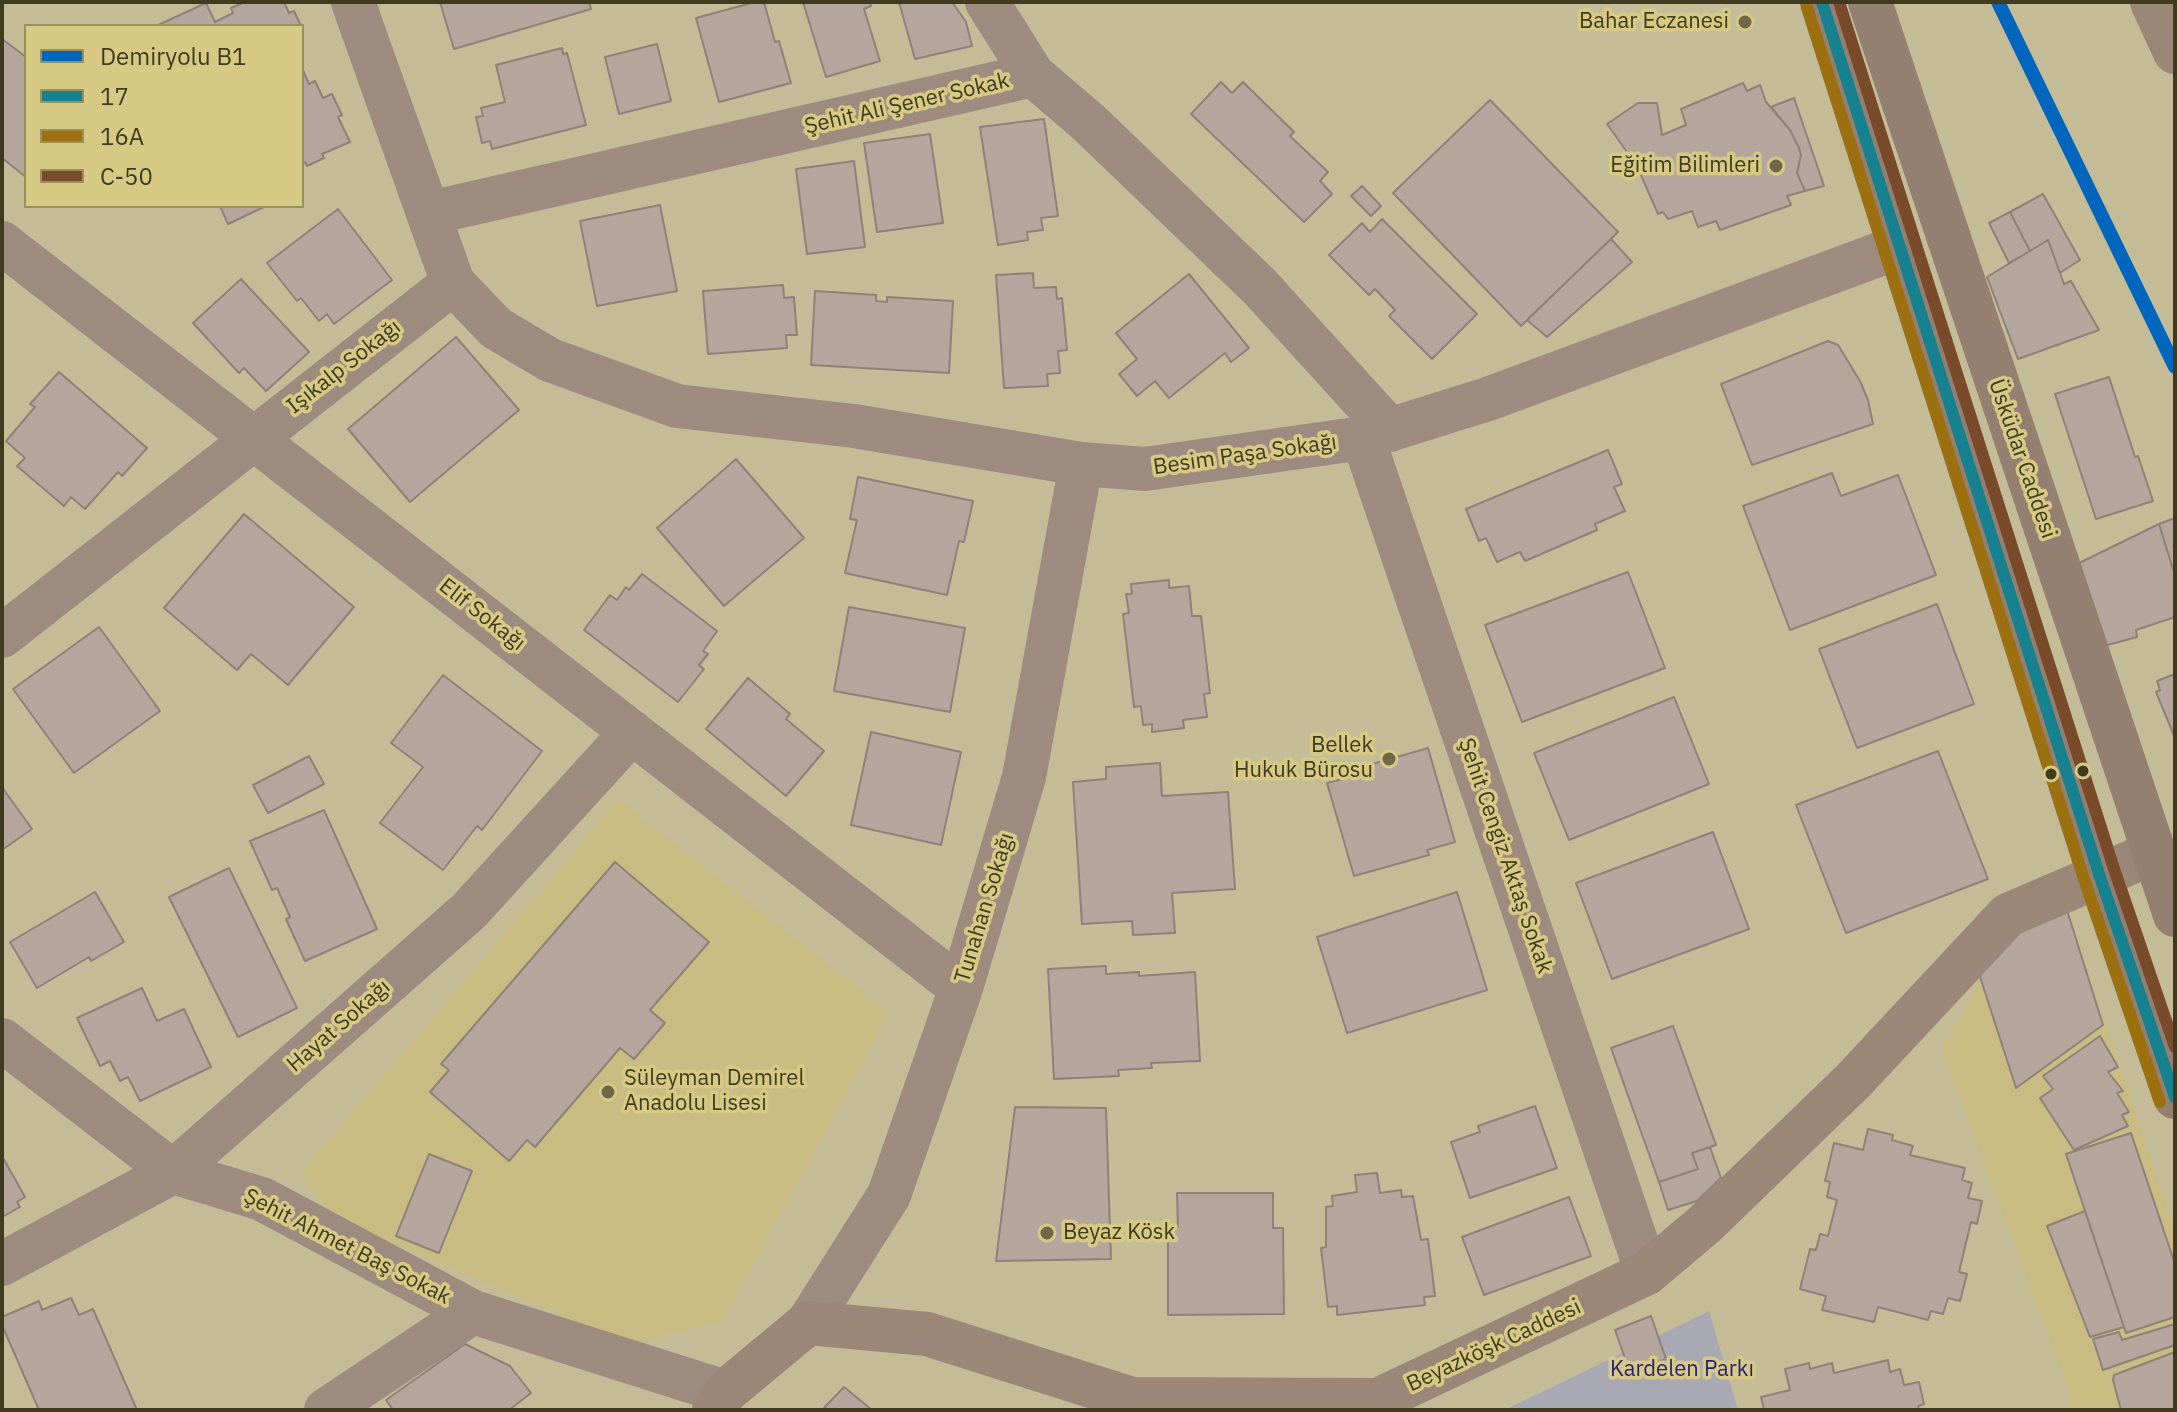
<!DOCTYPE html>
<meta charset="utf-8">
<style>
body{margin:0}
#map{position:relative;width:2177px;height:1412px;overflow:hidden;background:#c3bc97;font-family:"IBM Plex Sans",sans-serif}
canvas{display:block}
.frame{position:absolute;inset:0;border:4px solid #403a1e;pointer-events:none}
.legend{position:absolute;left:24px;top:24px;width:280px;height:184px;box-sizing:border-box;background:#d6c984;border:2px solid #9a905b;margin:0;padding:10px 14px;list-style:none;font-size:24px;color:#403a1e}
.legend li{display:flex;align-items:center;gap:16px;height:40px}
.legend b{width:40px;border:2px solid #9a905b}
</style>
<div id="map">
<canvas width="2177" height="1412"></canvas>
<div class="frame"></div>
<ul class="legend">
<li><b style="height:10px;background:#0065bd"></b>Demiryolu B1</li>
<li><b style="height:10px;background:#168290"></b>17</li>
<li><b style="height:10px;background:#9c700f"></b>16A</li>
<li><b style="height:10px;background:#7a4b2a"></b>C-50</li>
</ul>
</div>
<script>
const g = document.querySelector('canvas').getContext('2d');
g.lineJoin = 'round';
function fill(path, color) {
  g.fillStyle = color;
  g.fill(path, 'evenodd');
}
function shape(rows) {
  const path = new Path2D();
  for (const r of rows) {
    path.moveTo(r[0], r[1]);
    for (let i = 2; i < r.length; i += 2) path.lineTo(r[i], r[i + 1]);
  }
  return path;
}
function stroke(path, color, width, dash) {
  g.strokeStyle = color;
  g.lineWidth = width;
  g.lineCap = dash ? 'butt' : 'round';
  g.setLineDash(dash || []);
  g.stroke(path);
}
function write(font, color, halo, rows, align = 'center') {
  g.font = font + ' "IBM Plex Sans",sans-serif';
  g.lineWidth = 7;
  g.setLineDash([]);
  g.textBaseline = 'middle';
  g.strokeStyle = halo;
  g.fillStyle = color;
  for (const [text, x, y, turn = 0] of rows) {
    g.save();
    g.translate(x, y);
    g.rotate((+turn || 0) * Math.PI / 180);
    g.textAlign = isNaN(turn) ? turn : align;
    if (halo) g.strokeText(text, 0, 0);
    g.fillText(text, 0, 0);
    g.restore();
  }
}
const built = shape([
 [618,799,890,1013,723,1321,629,1344,344,1222,330,1211,308,1184,302,1171],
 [2068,910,2175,1232,2175,1410,2070,1410,2069,1391,1941,1047,2012,934]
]);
const green = shape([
 [1709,1311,1738,1410,1505,1410]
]);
const building = shape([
 [245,2,284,2,289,13,294,11,301,26,156,26,206,3,215,22,233,13,231,8,245,2],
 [440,2,589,2,591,9,454,49,440,2],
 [755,2,764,2,775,42,779,41,791,83,719,102,696,18,755,2],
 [803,2,870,2,871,6,864,9,880,61,826,77,803,2],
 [899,2,952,2,966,22,972,46,915,59,899,2],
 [2,39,26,57,26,177,2,158,2,39],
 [657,44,671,101,619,114,605,57,657,44],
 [562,48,563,54,567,53,586,125,492,149,490,141,482,143,476,117,483,116,481,108,505,102,496,65,562,48],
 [302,68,309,84,315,81,323,98,332,94,342,115,338,117,350,142,322,154,324,158,307,166,305,162,302,163,302,68],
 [1221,82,1232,93,1243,82,1294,132,1290,136,1328,172,1320,181,1332,194,1304,222,1191,114,1221,82],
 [1743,83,1747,91,1760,85,1766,102,1790,130,1799,148,1801,155,1797,173,1805,191,1787,196,1791,205,1720,230,1716,221,1698,227,1692,211,1668,219,1663,212,1658,214,1637,166,1607,124,1638,103,1657,103,1662,135,1686,125,1681,109,1743,83],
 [1794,98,1824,186,1805,191,1797,173,1801,155,1799,148,1790,130,1771,107,1794,98],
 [1490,100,1618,232,1521,326,1393,193,1490,100],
 [1044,119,1058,216,1041,218,1043,230,1027,232,1028,240,998,245,980,127,1044,119],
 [930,134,943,223,877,232,864,143,930,134],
 [854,161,865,247,807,254,796,169,854,161],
 [1362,186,1381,206,1371,216,1351,196,1362,186],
 [2043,194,2080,260,2060,273,2048,240,2030,251,2010,212,2043,194],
 [660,205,677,291,597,306,580,221,660,205],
 [220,206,266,206,228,224,220,206],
 [338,209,392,280,334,324,327,314,319,321,301,298,297,301,267,263,338,209],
 [2010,212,2030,251,2009,263,1989,223,2010,212],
 [1382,219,1477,314,1432,359,1389,316,1395,310,1375,289,1369,295,1329,255,1362,223,1370,232,1382,219],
 [1611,239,1632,262,1547,337,1527,320,1611,239],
 [2048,240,2064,284,2071,281,2099,330,2018,359,1987,277,2048,240],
 [1033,273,1034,288,1056,287,1057,299,1062,298,1067,350,1058,351,1060,373,1047,374,1048,386,1004,388,996,275,1033,273],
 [1189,274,1249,348,1231,362,1225,353,1169,398,1155,381,1137,396,1119,374,1137,359,1116,333,1189,274],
 [241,279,309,352,266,391,244,368,239,373,193,323,241,279],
 [783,285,784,298,794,297,797,335,786,335,787,348,708,354,703,291,783,285],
 [815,291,876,295,876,301,887,302,887,297,953,301,949,373,811,365,815,291],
 [456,337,519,410,410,502,348,429,456,337],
 [1828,341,1838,345,1860,381,1868,400,1873,424,1752,465,1721,384,1828,341],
 [59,372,147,448,122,476,118,472,85,509,71,497,64,506,17,466,25,458,6,441,35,407,30,404,59,372],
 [2109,377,2135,457,2138,456,2153,501,2096,519,2055,394,2109,377],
 [1608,450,1622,484,1614,487,1625,511,1595,524,1597,530,1525,561,1520,552,1497,562,1486,538,1479,541,1466,509,1608,450],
 [736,459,804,538,724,606,657,528,736,459],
 [1832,473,1841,496,1898,475,1936,575,1790,630,1743,506,1832,473],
 [858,477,973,501,964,542,959,541,947,595,845,573,857,520,850,519,858,477],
 [244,514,354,607,288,685,251,654,237,670,164,608,244,514],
 [2175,518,2175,576,2159,524,2175,518],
 [2159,524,2175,576,2175,617,2136,630,2137,637,2100,647,2075,565,2159,524],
 [1628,572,1665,668,1522,722,1485,625,1628,572],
 [642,574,717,631,703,651,708,654,699,665,704,669,678,702,584,630,610,595,617,600,626,587,629,590,642,574],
 [1169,580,1169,588,1189,586,1192,616,1201,616,1210,693,1204,694,1207,717,1183,720,1184,728,1152,732,1152,724,1143,725,1141,706,1134,707,1123,614,1129,613,1126,594,1132,594,1131,584,1169,580],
 [1937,604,1974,704,1857,748,1819,649,1937,604],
 [849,607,965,628,950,712,834,691,849,607],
 [99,627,160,711,74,773,13,689,99,627],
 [2175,674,2175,738,2156,692,2160,690,2157,681,2175,674],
 [443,675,542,751,482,830,477,826,443,870,380,823,423,767,391,743,443,675],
 [748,678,790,714,786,719,824,751,786,796,706,729,748,678],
 [1674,697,1709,784,1569,840,1534,753,1674,697],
 [871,732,961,752,941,845,851,825,871,732],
 [1428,748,1455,842,1427,850,1429,855,1354,876,1327,783,1357,775,1355,769,1428,748],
 [1938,751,1988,879,1846,933,1796,805,1938,751],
 [309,756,324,784,268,813,253,785,309,756],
 [1160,763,1162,796,1228,792,1235,889,1172,893,1175,933,1133,935,1132,921,1082,924,1073,782,1106,779,1106,767,1160,763],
 [2,787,32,829,2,850,2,787],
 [324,810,377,929,305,961,286,919,290,917,277,888,272,890,250,841,324,810],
 [1713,832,1749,929,1612,979,1576,883,1713,832],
 [615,862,709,942,650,1010,665,1023,634,1059,620,1048,535,1147,527,1140,509,1161,430,1092,449,1070,441,1064,615,862],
 [229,868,297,1008,238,1037,169,897,229,868],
 [95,892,124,942,91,961,89,957,37,988,10,942,95,892],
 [1457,892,1487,990,1347,1033,1317,937,1457,892],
 [2065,904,2103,1025,2016,1088,1973,955,2065,904],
 [1106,966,1106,974,1139,972,1139,976,1195,972,1200,1061,1151,1063,1152,1068,1118,1070,1119,1076,1054,1079,1048,969,1106,966],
 [142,988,157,1021,184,1009,211,1067,140,1101,128,1077,120,1081,110,1061,100,1066,77,1018,142,988],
 [1673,1026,1716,1145,1692,1153,1698,1169,1659,1182,1611,1048,1673,1026],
 [2100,1036,2118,1067,2108,1072,2123,1091,2117,1093,2129,1112,2122,1115,2128,1126,2074,1150,2040,1098,2053,1089,2043,1076,2100,1036],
 [1535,1106,1557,1168,1470,1198,1451,1142,1480,1132,1478,1126,1535,1106],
 [1015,1107,1106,1108,1111,1259,996,1261,1015,1107],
 [1868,1129,1893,1135,1892,1140,1913,1146,1910,1155,1965,1168,1962,1180,1972,1183,1968,1198,1982,1201,1977,1224,1971,1222,1959,1272,1967,1274,1960,1301,1948,1298,1943,1314,1931,1311,1928,1320,1878,1307,1874,1322,1822,1310,1826,1296,1800,1289,1810,1249,1816,1250,1820,1234,1828,1236,1837,1200,1827,1197,1830,1182,1825,1181,1834,1143,1863,1150,1868,1129],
 [2131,1133,2175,1264,2175,1317,2126,1333,2066,1154,2131,1133],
 [1710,1147,1721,1178,1697,1201,1668,1210,1659,1182,1698,1169,1692,1153,1710,1147],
 [429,1154,472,1171,439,1253,396,1236,429,1154],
 [2,1156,25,1197,17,1202,20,1207,2,1217,2,1156],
 [1377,1173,1380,1193,1401,1190,1402,1197,1413,1196,1421,1240,1428,1239,1435,1296,1424,1297,1425,1305,1337,1315,1337,1306,1328,1307,1321,1248,1326,1247,1326,1207,1333,1206,1332,1196,1357,1192,1355,1175,1377,1173],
 [1177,1193,1273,1193,1273,1228,1283,1228,1284,1314,1168,1315,1168,1227,1178,1227,1177,1193],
 [1569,1197,1591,1256,1484,1295,1462,1237,1569,1197],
 [2085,1211,2124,1327,2090,1337,2047,1226,2085,1211],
 [71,1298,79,1315,93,1309,137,1410,39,1410,2,1325,2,1317,39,1301,42,1310,71,1298],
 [1651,1316,1666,1359,1630,1372,1615,1330,1651,1316],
 [2175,1324,2175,1345,2103,1370,2093,1339,2119,1332,2122,1340,2175,1324],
 [465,1344,510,1366,531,1393,509,1410,393,1410,386,1400,465,1344],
 [2175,1352,2175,1410,2121,1410,2113,1380,2114,1375,2175,1352],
 [1888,1360,1890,1372,1900,1369,1904,1385,1919,1382,1924,1404,1918,1406,1919,1410,1764,1410,1761,1397,1790,1390,1785,1369,1809,1363,1810,1369,1832,1363,1834,1373,1888,1360],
 [844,1387,872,1410,822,1410,844,1387]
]);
const street = shape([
 [987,2,1033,75],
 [430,213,1033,75,1088,122,1260,287,1390,430],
 [2,243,961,988],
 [453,283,496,328,550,360,677,406,854,426,1081,464,1145,469,1363,438,1488,399,1899,247],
 [1363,438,1647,1273],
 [2,636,453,283,353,2],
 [2,1040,173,1172,262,1199,473,1312,725,1392],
 [2,1264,173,1172,469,911,632,732],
 [808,1323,889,1195,961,988,1024,777,1081,464],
 [326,1410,473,1312]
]);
const secondary = shape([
 [2152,2,2175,52],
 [714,1410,725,1392,808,1323,927,1334,1132,1399,1378,1400,1647,1273,1705,1224,1853,1081,2008,915,2155,852]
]);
const primary = shape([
 [1822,2,2099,874,2175,1097],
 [1870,2,2175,915]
]);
const bus1 = shape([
 [1822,2,2099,874,2175,1097]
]);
const bus2 = shape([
 [1807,7,2084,879,2160,1102]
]);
const bus3 = shape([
 [1839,2,2114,869,2175,1047]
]);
const rail1 = shape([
 [1998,2,2175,367]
]);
const markers = [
 [1745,22,8,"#6e6848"],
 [1776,166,8,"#6e6848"],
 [1389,759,8,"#6e6848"],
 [2083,771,7,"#403a1e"],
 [2051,774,7,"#403a1e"],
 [608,1092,8,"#6e6848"],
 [1047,1233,8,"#6e6848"]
];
const poiNames = [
 ["Bahar Eczanesi",1729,22],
 ["Eğitim Bilimleri",1760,166],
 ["Bellek",1373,746],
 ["Hukuk Bürosu",1373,771],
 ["Süleyman Demirel",624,1079,"left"],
 ["Anadolu Lisesi",624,1104,"left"],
 ["Beyaz Kösk",1063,1233,"left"]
];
const streetNames = [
 ["Şehit Ali Şener Sokak",907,104,-13],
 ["Işıkalp Sokağı",344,367,-38],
 ["Besim Paşa Sokağı",1245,455,-8],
 ["Üsküdar Caddesi",2022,459,71],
 ["Elif Sokağı",482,615,38],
 ["Şehit Cengiz Aktaş Sokak",1505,856,71],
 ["Tunahan Sokağı",985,908,-73],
 ["Hayat Sokağı",339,1026,-41],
 ["Şehit Ahmet Baş Sokak",347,1247,27],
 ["Beyazköşk Caddesi",1494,1346,-25]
];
const parkNames = [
 ["Kardelen Parkı",1682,1370]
];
fill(built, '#c8bc82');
fill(green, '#a9a9b4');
fill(building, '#b4a69d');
stroke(building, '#8e8178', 2);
stroke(street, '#9e8b80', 44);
stroke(secondary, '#9a8778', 44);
stroke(primary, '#948071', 44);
stroke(bus1, '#168290', 12);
stroke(bus2, '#9c700f', 12);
stroke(bus3, '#7a4b2a', 12);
stroke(rail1, '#0065bd', 14);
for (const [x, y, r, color] of markers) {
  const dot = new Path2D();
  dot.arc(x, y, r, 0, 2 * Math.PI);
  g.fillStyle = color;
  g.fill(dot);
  stroke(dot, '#d6c984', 3);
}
write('22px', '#403a1e', '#d6c984', poiNames, 'right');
write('22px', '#403a1e', '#d6c984', streetNames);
write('22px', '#271f7a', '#d6c984', parkNames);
</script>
